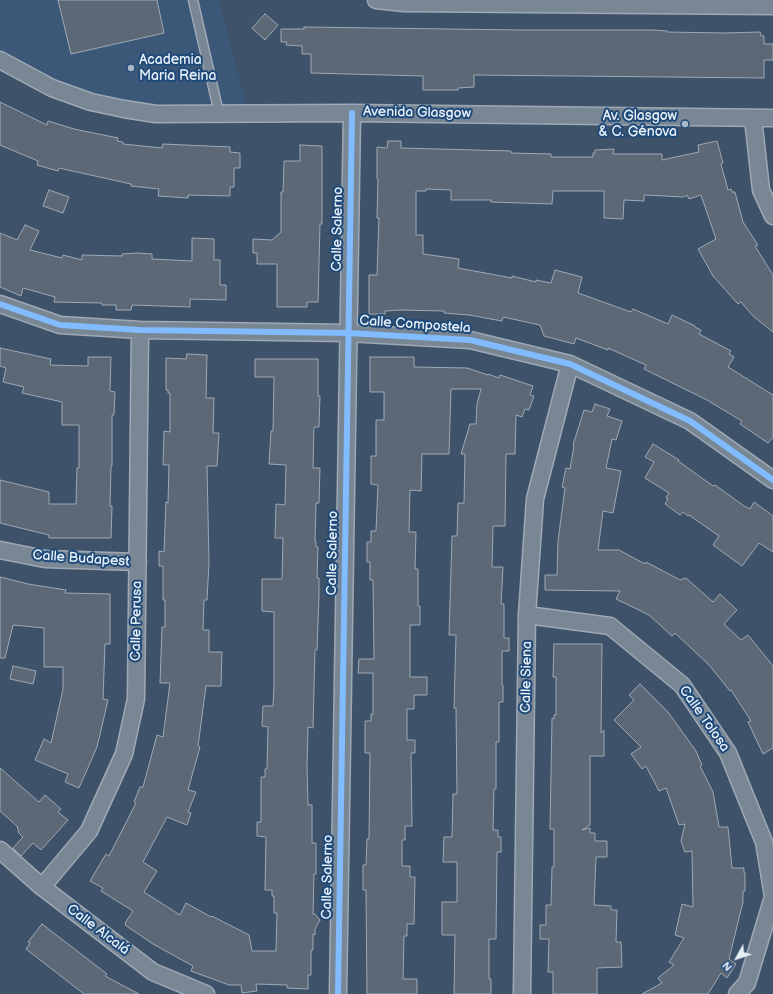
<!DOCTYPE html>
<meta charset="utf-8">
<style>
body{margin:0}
#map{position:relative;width:773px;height:994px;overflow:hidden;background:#3e5269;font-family:"Balsamiq Sans",sans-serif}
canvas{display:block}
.north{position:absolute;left:717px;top:938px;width:40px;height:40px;-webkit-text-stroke:3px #1f4a7a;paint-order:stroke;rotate:230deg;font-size:11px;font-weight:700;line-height:16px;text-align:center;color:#e8f1f8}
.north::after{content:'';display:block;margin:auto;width:14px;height:18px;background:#e8f1f8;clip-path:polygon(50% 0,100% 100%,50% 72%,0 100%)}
</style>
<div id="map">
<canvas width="773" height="994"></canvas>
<div class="north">N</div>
</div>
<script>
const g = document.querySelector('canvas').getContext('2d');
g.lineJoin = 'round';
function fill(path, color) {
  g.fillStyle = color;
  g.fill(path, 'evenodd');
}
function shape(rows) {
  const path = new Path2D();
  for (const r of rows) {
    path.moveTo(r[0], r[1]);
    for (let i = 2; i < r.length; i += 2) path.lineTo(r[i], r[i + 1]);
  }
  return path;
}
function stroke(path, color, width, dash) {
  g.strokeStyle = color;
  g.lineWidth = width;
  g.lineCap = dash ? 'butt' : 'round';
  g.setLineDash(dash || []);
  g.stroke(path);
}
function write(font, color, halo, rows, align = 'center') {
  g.font = font + ' "Balsamiq Sans",sans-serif';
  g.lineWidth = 4;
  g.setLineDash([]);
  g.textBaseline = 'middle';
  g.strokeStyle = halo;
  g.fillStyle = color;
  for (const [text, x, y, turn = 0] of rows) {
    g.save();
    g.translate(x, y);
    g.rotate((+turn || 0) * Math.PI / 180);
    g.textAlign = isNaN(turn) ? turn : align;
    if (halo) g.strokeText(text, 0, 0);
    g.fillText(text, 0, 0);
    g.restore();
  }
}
const built = shape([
 [0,0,219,0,248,111,157,109,53,84,0,51]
]);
const building = shape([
 [58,0,157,0,164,33,71,54,58,0],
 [265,14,278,25,265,40,252,28,265,14],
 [304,27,520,30,653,30,667,31,667,32,724,33,760,32,761,36,764,36,764,44,773,44,773,60,764,60,764,78,474,75,474,87,458,88,458,90,423,90,423,76,311,73,311,54,302,54,302,46,286,45,287,42,281,42,281,29,304,29,304,27],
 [0,102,47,125,48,121,74,129,118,138,117,141,123,142,123,144,162,148,163,144,230,147,230,152,240,153,240,168,234,168,234,187,230,187,230,196,188,195,188,198,158,196,159,189,131,186,131,184,59,168,58,171,37,165,38,161,0,145,0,102],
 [388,141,401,141,401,148,511,151,511,153,551,154,551,157,593,157,593,153,595,153,595,150,614,149,613,154,662,154,662,160,699,152,698,145,717,141,723,163,721,164,728,190,731,189,732,192,735,192,743,222,758,245,755,246,773,275,773,332,753,316,741,302,738,304,713,276,698,249,716,239,701,195,689,199,687,195,684,197,644,195,644,201,624,200,623,219,604,218,604,191,553,191,552,204,491,202,491,200,451,200,451,190,426,189,426,191,416,191,416,235,423,235,423,254,459,259,458,268,512,278,512,276,536,282,536,280,551,283,555,270,582,277,578,293,631,312,633,309,668,324,672,315,695,326,695,327,701,330,699,334,731,351,729,354,734,357,728,367,773,395,773,437,768,443,740,424,742,421,707,400,644,369,646,365,608,348,608,350,576,338,574,344,544,336,540,325,503,317,502,321,469,315,444,313,444,311,401,310,385,311,385,314,369,314,369,275,377,275,379,218,377,218,378,179,377,179,377,147,387,148,388,141],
 [300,145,322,146,322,224,320,224,318,302,307,302,307,307,277,307,277,264,257,264,257,253,253,253,253,239,272,240,281,232,281,192,283,192,284,161,300,161,300,145],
 [49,190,69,197,63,213,43,206,49,190],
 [25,225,39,231,30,250,62,258,63,255,82,260,82,255,122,256,122,254,137,253,152,254,152,259,192,261,192,238,214,239,214,260,220,260,220,285,226,285,226,300,190,299,190,307,132,305,131,310,116,310,116,305,102,305,102,303,54,302,55,297,23,288,21,296,0,287,0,233,17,240,25,225],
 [0,348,51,359,50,365,88,366,88,357,111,357,110,391,115,392,114,415,112,415,112,466,111,466,110,506,112,506,111,538,49,538,49,535,0,523,0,480,49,492,49,504,76,504,77,468,79,468,79,425,62,425,62,402,22,393,24,387,3,382,6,368,0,366,0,348],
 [187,354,207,355,206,398,214,398,213,433,219,433,217,466,207,466,209,563,207,600,204,600,203,630,209,630,209,652,222,652,221,686,206,686,198,746,200,747,188,790,196,792,188,812,191,813,187,825,167,817,143,862,157,871,144,892,180,915,186,903,211,917,212,916,249,935,252,951,276,951,277,913,274,913,274,896,272,896,272,890,265,890,266,837,257,836,257,822,261,822,261,777,265,777,265,769,267,769,268,727,262,726,263,706,273,706,274,686,274,612,262,611,262,579,282,579,283,538,275,538,276,504,285,505,286,465,269,464,271,431,273,431,274,377,255,377,255,359,318,359,318,396,320,396,319,427,314,427,313,468,320,468,319,503,316,503,315,541,316,541,316,547,318,547,317,578,319,578,319,597,317,650,315,650,313,728,308,727,307,766,308,805,312,805,312,843,316,843,316,874,314,874,313,914,315,914,320,920,315,929,315,935,313,934,313,950,311,950,311,975,308,975,308,989,287,988,287,985,256,984,257,991,242,993,241,985,229,985,191,971,193,966,153,944,125,925,126,924,125,923,133,911,101,891,103,888,90,881,106,854,109,856,136,803,134,802,140,787,143,787,157,735,163,737,170,683,160,683,162,627,165,627,165,600,163,600,163,566,159,566,159,551,164,552,166,502,168,503,169,465,163,465,164,431,170,432,170,393,168,393,168,390,166,390,166,358,186,359,187,354],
 [370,357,414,357,414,367,467,368,488,375,488,374,499,378,500,375,533,386,530,395,534,396,529,410,525,409,522,417,516,415,515,454,506,454,505,526,493,526,492,567,503,567,501,604,504,604,504,638,509,638,509,651,502,651,502,685,503,685,503,702,499,702,499,742,496,742,496,789,494,789,493,830,498,830,498,837,501,837,501,852,497,852,496,939,489,939,489,979,491,979,491,994,454,994,455,935,442,935,442,902,457,902,457,862,443,862,444,837,452,837,453,794,457,794,456,708,454,708,456,635,449,635,452,536,457,536,458,503,464,503,465,454,461,454,470,424,476,424,477,404,481,389,451,389,449,454,422,454,421,491,410,490,409,532,416,532,415,569,418,569,418,606,420,606,420,625,410,625,410,677,427,677,427,695,414,695,414,709,407,709,407,740,415,740,415,753,411,753,412,826,405,826,405,840,402,840,402,866,410,866,410,877,415,877,414,924,407,924,407,936,404,936,403,979,417,979,417,994,367,994,366,890,363,890,363,865,366,865,367,839,369,839,370,753,365,753,365,721,371,721,371,714,373,714,373,673,358,673,359,659,374,659,373,580,370,580,370,562,367,562,367,542,371,542,371,531,376,531,378,485,371,484,371,456,376,456,376,420,384,420,384,392,370,392,370,357],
 [595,404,610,409,607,416,622,421,616,440,612,439,606,468,621,471,613,513,603,511,598,550,619,550,645,564,646,562,680,580,686,578,713,602,720,594,737,610,724,624,741,640,748,635,773,666,773,748,763,754,748,722,751,721,731,690,730,691,709,665,675,633,672,636,649,615,616,599,620,591,545,590,545,575,557,575,558,541,565,488,562,487,566,468,570,469,574,446,573,445,584,410,592,412,595,404],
 [653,444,679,460,678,461,713,486,715,485,744,506,750,509,754,502,773,516,773,552,759,543,742,566,713,545,719,536,689,515,688,516,683,512,680,515,665,504,668,499,666,498,669,493,645,478,654,462,645,457,653,444],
 [0,577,28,584,66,590,65,593,110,594,110,644,105,644,103,699,108,700,97,747,79,788,65,782,68,774,35,760,44,739,51,743,63,689,63,667,44,667,44,628,13,625,5,658,0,658,0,577],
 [554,644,602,644,601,733,604,730,604,756,590,756,590,825,582,830,590,828,590,833,595,833,595,841,607,841,607,857,596,857,594,905,611,906,611,910,617,910,616,942,621,942,622,967,597,968,597,994,553,994,553,972,548,972,549,939,540,939,540,925,546,925,546,905,551,905,552,867,554,867,554,829,550,829,552,718,554,719,554,715,556,715,556,677,553,677,554,644],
 [13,666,36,671,33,684,10,679,13,666],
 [640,684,668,712,696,751,702,765,700,766,713,792,719,827,728,827,732,868,744,868,744,873,745,873,745,891,743,891,743,902,729,959,736,964,727,978,721,973,708,994,642,994,662,983,658,978,674,965,669,962,684,938,675,935,682,904,693,907,692,851,685,852,681,841,685,824,679,825,666,788,659,791,646,766,642,769,631,754,641,747,614,720,634,700,629,695,640,684],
 [0,768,39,802,45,795,61,809,58,812,68,820,41,850,33,843,21,856,13,848,23,837,18,832,19,830,17,828,18,827,0,811,0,768],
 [42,924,107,974,105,976,139,994,84,994,26,949,30,943,28,942,42,924]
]);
const lane = shape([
 [193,0,219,113]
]);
const street = shape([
 [376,0,404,3,773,6],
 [0,60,52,88,91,102,124,109,156,114,352,113,773,118],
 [753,118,761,190,773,216],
 [0,304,60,325,140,330,348,333,470,340,570,364,690,421,773,480],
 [0,550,45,559,138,562],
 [527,615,610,626,682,685,728,753,764,842,773,896],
 [0,850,42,887,153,972,206,994],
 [42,887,89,831,124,754,136,699,140,330],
 [338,994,352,113],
 [522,994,527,615,535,499,570,364],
 [737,994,747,983,773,897]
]);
const cycleway = shape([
 [0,304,60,325,140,330,348,333,470,340,570,364,690,421,773,480],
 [338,994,352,113]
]);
const markers = [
 [131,68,4,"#acb9c6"],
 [685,124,4,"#acb9c6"]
];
const poiNames = [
 ["Academia",139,60],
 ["Maria Reina",139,76],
 ["Av. Glasgow",677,116,"right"],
 ["& C. Génova",677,132,"right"]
];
const streetNames = [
 ["Avenida Glasgow",417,113,1],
 ["Calle Salerno",338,229,-89],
 ["Calle Compostela",415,325,4],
 ["Calle Salerno",333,553,-89],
 ["Calle Budapest",81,559,4],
 ["Calle Perusa",137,621,-89],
 ["Calle Siena",527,677,-89],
 ["Calle Tolosa",704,719,55],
 ["Calle Salerno",328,877,-89],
 ["Calle Alcalá",98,930,37]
];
fill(built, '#3b5879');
fill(building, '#5c6876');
stroke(building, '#9ea9b5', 1);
stroke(lane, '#9ea9b5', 11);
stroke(street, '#9ea9b5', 19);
stroke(lane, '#798694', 8);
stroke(street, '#798694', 16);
stroke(cycleway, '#80bcff', 6);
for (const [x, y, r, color] of markers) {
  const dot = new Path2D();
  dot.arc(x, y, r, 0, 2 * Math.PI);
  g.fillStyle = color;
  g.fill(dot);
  stroke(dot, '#1f4a7a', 1.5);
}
write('14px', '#e8f1f8', '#1f4a7a', poiNames, 'left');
write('14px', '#e8f1f8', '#1f4a7a', streetNames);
</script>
